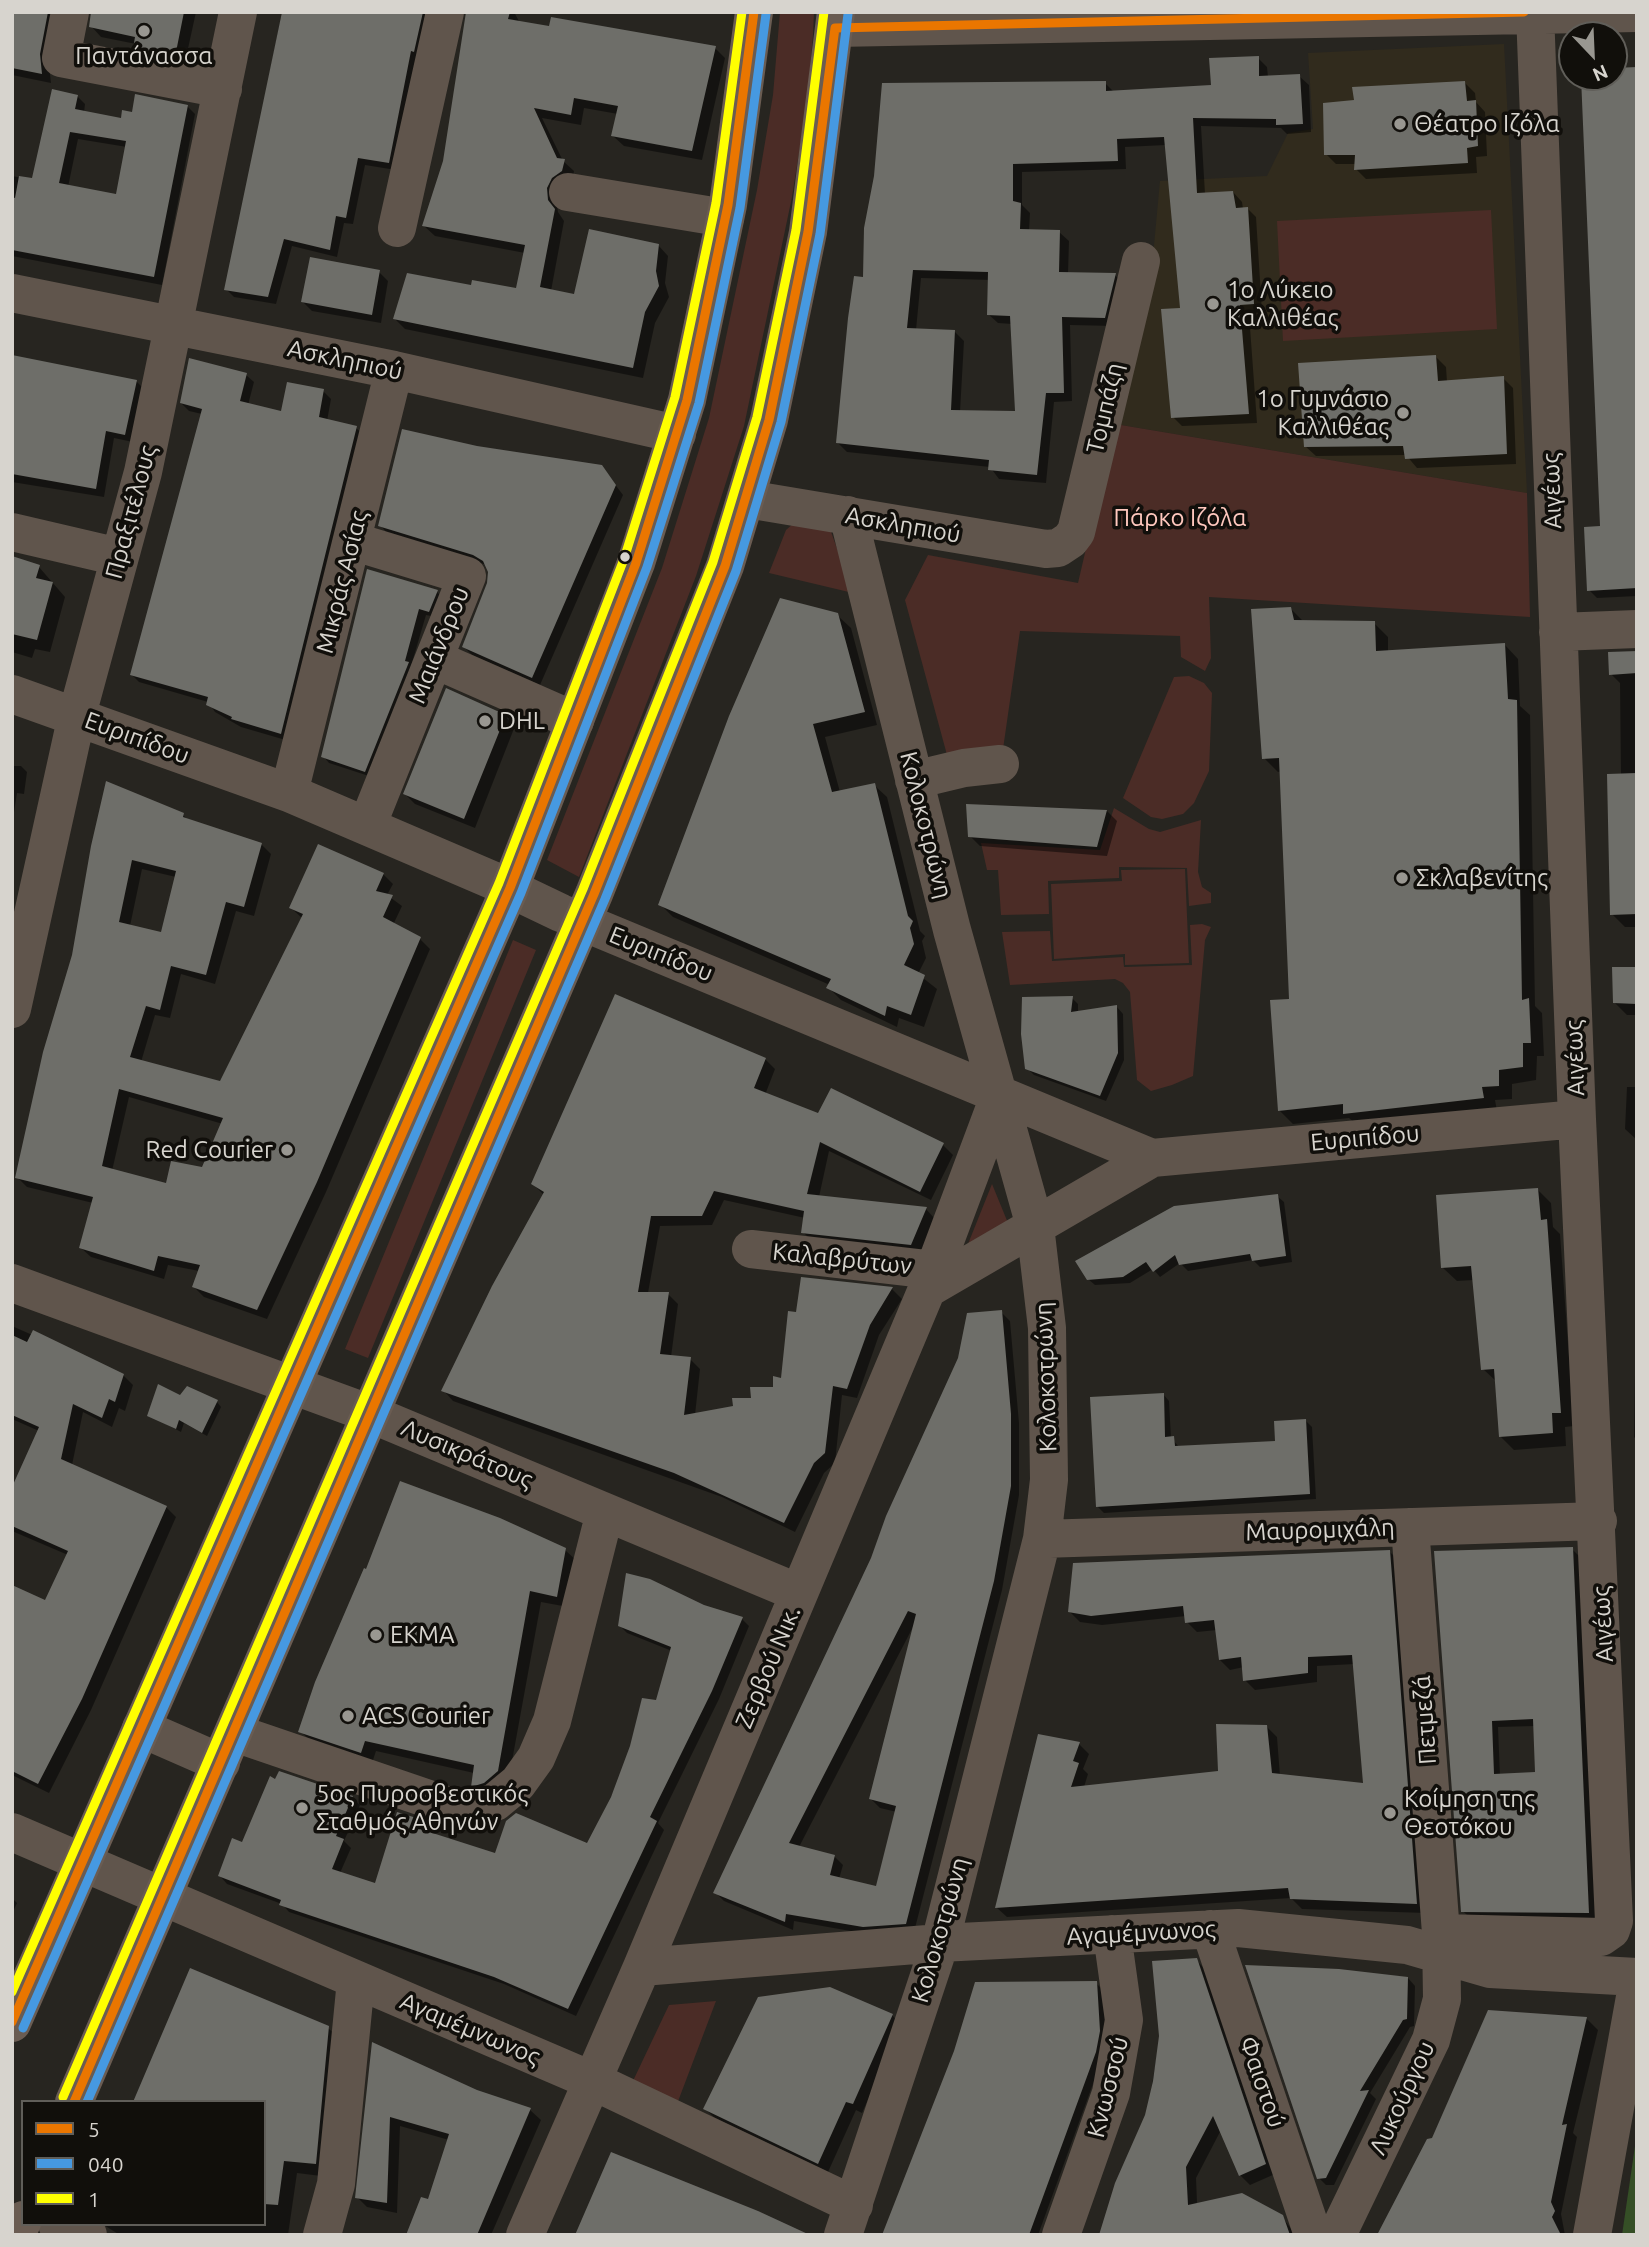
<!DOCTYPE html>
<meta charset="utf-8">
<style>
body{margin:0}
#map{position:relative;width:1649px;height:2247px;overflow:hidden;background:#272520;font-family:Ubuntu,sans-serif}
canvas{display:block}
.frame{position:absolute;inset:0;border:14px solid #d7d4ce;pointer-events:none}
.legend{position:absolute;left:21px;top:2100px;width:245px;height:126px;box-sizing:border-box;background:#110f0b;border:2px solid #605e59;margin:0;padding:9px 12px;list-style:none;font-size:21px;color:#d7d4ce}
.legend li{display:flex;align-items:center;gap:14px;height:35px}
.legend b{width:35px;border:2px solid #605e59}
.north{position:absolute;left:1558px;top:21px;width:70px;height:70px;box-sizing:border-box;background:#110f0b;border:2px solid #605e59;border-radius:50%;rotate:157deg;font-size:19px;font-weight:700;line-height:28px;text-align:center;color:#d7d4ce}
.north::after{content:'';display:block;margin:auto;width:24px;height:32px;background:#999791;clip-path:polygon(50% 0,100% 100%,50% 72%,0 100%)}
</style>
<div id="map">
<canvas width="1649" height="2247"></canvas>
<div class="frame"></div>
<ul class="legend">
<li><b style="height:9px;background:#ea7600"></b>5</li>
<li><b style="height:9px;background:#4699e1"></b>040</li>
<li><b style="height:9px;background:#ff0"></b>1</li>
</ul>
<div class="north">N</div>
</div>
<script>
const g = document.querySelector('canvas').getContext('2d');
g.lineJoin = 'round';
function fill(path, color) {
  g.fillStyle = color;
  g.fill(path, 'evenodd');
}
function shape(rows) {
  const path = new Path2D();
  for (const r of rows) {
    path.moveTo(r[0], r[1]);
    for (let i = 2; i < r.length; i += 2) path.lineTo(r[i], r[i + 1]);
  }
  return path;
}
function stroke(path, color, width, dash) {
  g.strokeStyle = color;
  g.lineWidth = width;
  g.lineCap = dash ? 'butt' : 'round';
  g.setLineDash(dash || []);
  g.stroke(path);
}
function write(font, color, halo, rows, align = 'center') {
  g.font = font + ' Ubuntu,sans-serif';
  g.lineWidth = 7;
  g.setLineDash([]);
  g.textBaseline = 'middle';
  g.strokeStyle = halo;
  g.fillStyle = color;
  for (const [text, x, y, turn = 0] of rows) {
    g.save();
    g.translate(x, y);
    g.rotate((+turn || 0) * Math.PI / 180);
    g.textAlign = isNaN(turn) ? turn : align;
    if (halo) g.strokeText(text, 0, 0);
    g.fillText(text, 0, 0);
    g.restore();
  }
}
const built = shape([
 [1504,44,1527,493,1115,424,1152,267,1160,181,1267,176,1288,133,1313,129,1308,53]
]);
const green = shape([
 [780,12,814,12,813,35,807,102,792,197,744,426,696,576,579,877,547,860,662,568,709,418,757,190,773,95],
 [1491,210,1497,329,1283,341,1277,221],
 [1115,424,1527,493,1530,617,1209,597,1211,658,1205,671,1181,657,1180,636,1020,631,1003,749,950,766,905,600,928,555,1078,583],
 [795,522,830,529,853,593,769,573,786,530],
 [1189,676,1204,683,1212,693,1209,771,1194,803,1183,814,1162,819,1151,817,1123,798,1174,677],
 [1114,808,1149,829,1160,832,1201,820,1198,872,1202,887,1211,893,1211,903,1189,906,1187,868,1119,867,1119,878,1048,881,1049,914,1001,915,998,870,987,870,981,843,1100,850],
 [1185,869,1189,963,1125,965,1125,954,1054,959,1051,884,1122,881,1121,870],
 [1202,924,1211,927,1205,940,1193,1076,1172,1085,1151,1091,1137,1080,1130,992,1123,983,1115,979,1010,985,1002,932,1050,931,1052,961,1123,957,1124,967,1192,965,1190,925],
 [513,940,536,950,368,1358,345,1349],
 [992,1184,1008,1223,966,1249],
 [716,2001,677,2104,632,2083,669,2005]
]);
const water = shape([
 [1637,2133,1637,2235,1622,2235,1635,2146]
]);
const shadow = shape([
 [12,12,61,12,49,65,51,83,12,75],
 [92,12,196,12,184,67,145,59,135,49,136,44,101,37,91,26],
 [282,12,433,12,396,170,365,165,353,224,344,223,337,257,292,246,276,304,234,297,226,289],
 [467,12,514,12,520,23,715,48,725,58,702,160,624,146,613,136,618,114,584,108,581,125,542,118,563,161,574,171,572,182,556,199,558,212,564,221,551,291,575,296,658,245,668,256,665,283,669,297,655,323,643,378,405,329,395,319,472,287,517,290,525,253,435,236,424,226,445,162],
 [1258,58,1267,67,1268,77,1299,76,1309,85,1311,132,1287,134,1281,128,1201,126,1205,194,1233,192,1242,202,1243,209,1247,208,1256,217,1262,312,1249,314,1257,423,1182,426,1173,417,1182,309,1166,145,1125,147,1126,169,1022,172,1022,205,1030,213,1029,231,1059,232,1069,241,1068,274,1115,275,1124,284,1114,326,1070,325,1072,401,1054,402,1046,483,999,479,990,467,847,452,838,443,864,279,1105,83,1114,92,1213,86],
 [921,278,990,280,988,314,998,323,1012,324,1016,413,960,412,964,341,955,332,916,330],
 [1637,69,1637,596,1597,598,1589,590,1602,528,1583,77,1614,77,1614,70],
 [1465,83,1475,93,1476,102,1485,112,1487,156,1476,157,1477,173,1366,179,1356,169,1356,164,1336,164,1326,154,1356,101],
 [77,96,85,104,84,113,122,120,133,115,187,106,195,114,162,285,12,256,12,176,33,180],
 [78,139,127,147,117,196,68,187],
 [379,272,388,281,381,323,312,311,303,302],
 [12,357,137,382,145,390,133,442,114,438,104,497,12,482],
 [1436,357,1446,367,1447,382,1503,378,1513,388,1516,464,1417,468,1406,455,1316,456,1305,446],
 [246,375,254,382,248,405,283,413,323,391,331,399,327,421,356,428,364,435,289,741,241,727,215,712,208,702,139,682,131,674,202,414,189,411,181,403],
 [476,448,602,467,623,495,540,685,472,655,464,647,489,584,490,571,487,565,388,534,380,525],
 [12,558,39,567,65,597,50,652,35,649,32,658,12,652],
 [369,571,437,592,443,598,436,617,426,615,411,666,372,777,329,763,323,756],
 [1291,609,1304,622,1374,623,1388,637,1388,652,1505,645,1518,659,1520,706,1530,715,1535,1006,1542,1013,1544,1056,1537,1056,1536,1080,1512,1084,1512,1099,1495,1100,1497,1111,1358,1126,1349,1118,1293,1124,1279,1110,1291,1001,1282,771,1278,772,1264,758],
 [837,615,851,628,877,725,825,737,840,792,874,785,887,797,920,931,925,936,922,941,926,958,918,974,937,989,924,1027,899,1018,897,1027,841,1000,828,987,830,985,673,917,660,904],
 [1637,651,1637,927,1625,927,1612,914,1621,775,1620,683,1611,674,1610,654],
 [505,716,515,726,475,828,415,804,405,794],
 [12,766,21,766,27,772,24,794,17,793,12,825],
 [968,806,1107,811,1117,821,1107,856,980,846,970,836],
 [183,815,189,821,261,844,271,854,254,916,236,911,215,984,181,974,170,1018,155,1015,141,1062,221,1083,302,918,291,908,383,874,393,884,387,895,402,906,393,925,420,939,430,949,326,1192,267,1319,204,1297,194,1287,199,1271,168,1265,164,1279,91,1257,81,1248,93,1203,27,1187,17,1177,74,955,92,846],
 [142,869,176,877,162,934,130,926],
 [129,1097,223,1124,203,1169,167,1185,112,1171],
 [1637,969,1637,1015,1627,1015,1615,1003],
 [1072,998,1078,1004,1078,1013,1117,1007,1123,1014,1124,1060,1106,1101,1034,1075,1027,1068],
 [765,1059,775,1069,765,1095,819,1115,943,1145,953,1155,931,1200,829,1151,819,1197,926,1209,935,1219,921,1254,813,1242,803,1232,805,1218,724,1200,712,1225,660,1226,648,1293,668,1294,678,1304,671,1357,690,1359,700,1369,695,1415,735,1408,775,1389,783,1380,803,1279,892,1289,902,1299,879,1335,857,1398,842,1395,835,1463,824,1473,795,1532,722,1497,453,1401,444,1391,544,1195,533,1184],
 [1627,1087,1637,1087,1637,1140,1625,1129],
 [1538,1190,1551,1203,1553,1227,1560,1234,1574,1426,1565,1427,1566,1446,1514,1450,1500,1436,1497,1382,1483,1369,1474,1280,1457,1281,1443,1268],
 [1277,1196,1284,1202,1292,1262,1260,1267,1253,1260,1188,1271,1180,1263,1160,1277,1153,1269,1130,1283,1095,1285,1088,1279],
 [1637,1253,1637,1440,1634,1437],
 [1001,1312,1010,1321,1019,1423,1019,1495,1002,1590,914,1932,873,1935,794,1921,793,1930,724,1901,715,1892],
 [914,1625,871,1799,880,1808,897,1812,877,1888,839,1879,843,1865,834,1856,799,1847],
 [12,1326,123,1375,133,1385,125,1411,119,1408,112,1427,83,1412,72,1465,166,1507,176,1517,91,1710,49,1793,12,1775,12,1587,46,1602,68,1555,12,1531,12,1491,39,1431,12,1419],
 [1163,1394,1169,1401,1171,1438,1180,1448,1277,1443,1306,1421,1312,1427,1316,1499,1104,1513,1097,1506],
 [181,1397,217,1402,221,1407,207,1436,184,1423,181,1432,149,1415],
 [1572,1549,1579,1556,1596,1919,1470,1918,1463,1911,1436,1553],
 [1535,1726,1537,1774,1500,1776,1498,1727],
 [565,1550,577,1561,568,1607,541,1602,508,1783,483,1797,472,1786,474,1773,376,1751,372,1763,312,1742,300,1731],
 [1389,1551,1399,1561,1426,1913,1302,1909,1291,1898,1007,1917,997,1908,1079,1744,1089,1754,1083,1769,1088,1774,1084,1787,1220,1773,1267,1727,1277,1737,1280,1776,1365,1785,1355,1664,1317,1666,1317,1682,1255,1690,1245,1680,1244,1667,1230,1670,1220,1660,1217,1630,1197,1632,1187,1622,1186,1616,1102,1625,1080,1622,1070,1612],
 [703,1607,742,1619,749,1626,719,1699,658,1823,664,1830,576,2016,504,1984,289,1912,282,1904,227,1884,220,1876,243,1844,352,1798,360,1805,344,1841,351,1848,340,1873,377,1886,422,1822,429,1829,428,1833,496,1855,587,1846,657,1702,672,1651,627,1633,619,1625],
 [12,1898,17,1903,12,1914],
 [1196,1960,1207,1971,1275,2174,1250,2185,1240,2175,1221,2130,1196,2178,1197,2202,1186,2235,1147,2116,1160,2036],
 [1408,1978,1415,1986,1414,2026,1410,2027,1370,2093,1376,2099,1334,2185,1326,2185,1319,2178],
 [1096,1983,1103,1990,1106,2039,1102,2059,1038,2235,883,2235],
 [1489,2012,1587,2019,1598,2030,1573,2133,1577,2137,1561,2214,1565,2235,1380,2235,1433,2139],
 [892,2015,901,2025,862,2113,856,2110,828,2172,715,2118,705,2109],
 [328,2028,342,2041,329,2177,297,2173,288,2235,120,2235,102,2224,264,2224,264,2102],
 [373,2044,477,2091,530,2110,541,2120,491,2235,408,2235,429,2201,449,2140,400,2126,397,2213,367,2207,357,2197],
 [1282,2217,1296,2235,1215,2235]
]);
const building = shape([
 [12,12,48,12,40,54,42,74,12,68],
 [91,12,184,12,175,57,133,49,135,37,89,27],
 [282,12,423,12,414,52,411,51,389,163,358,158,346,218,336,216,330,250,284,239,268,297,224,290],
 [466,12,510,12,508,19,549,26,551,17,716,46,692,151,611,136,618,106,574,98,571,115,534,108,557,158,565,159,562,171,552,178,547,188,548,200,555,209,540,287,574,294,589,229,659,244,656,271,659,286,645,312,633,368,393,319,407,273,471,285,472,280,516,288,525,245,422,226,443,161],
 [1259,56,1259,76,1300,74,1303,124,1276,125,1276,119,1193,118,1197,193,1233,191,1236,208,1248,207,1254,304,1240,305,1249,414,1171,418,1161,309,1180,308,1164,137,1117,139,1118,161,1013,164,1013,201,1021,203,1020,229,1060,230,1059,272,1116,273,1105,318,1062,317,1064,393,1046,393,1037,475,988,470,989,460,836,443,848,318,854,276,863,277,864,228,874,176,882,83,1106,81,1106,91,1211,85,1209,58],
 [913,270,988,272,987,315,1010,316,1015,411,951,410,955,330,907,328],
 [1637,67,1637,588,1587,591,1584,527,1600,526,1581,77,1614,77,1614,68],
 [1465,81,1467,101,1476,100,1478,146,1467,148,1468,163,1354,170,1355,155,1324,155,1323,103,1354,100,1352,87],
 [52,89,78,95,75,109,121,118,122,110,132,112,135,94,188,105,154,277,12,250,12,197,15,198,19,176,32,178],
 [70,132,126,141,116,194,59,183],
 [310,257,380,270,372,315,301,302],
 [12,355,137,380,125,435,106,431,96,489,12,474],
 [1436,355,1438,381,1504,376,1507,454,1405,459,1403,446,1304,447,1298,363],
 [189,358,247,373,240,401,281,411,287,382,324,389,319,417,357,426,281,734,231,719,232,717,206,705,208,697,130,675,202,409,180,403],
 [402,429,477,446,602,465,616,485,532,678,462,647,487,583,488,572,483,561,473,555,378,526],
 [12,556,40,565,36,578,53,582,37,640,12,634],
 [367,569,438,590,429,612,419,609,405,661,409,662,365,772,321,757],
 [780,598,838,613,865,712,813,724,832,792,875,783,908,916,913,921,910,928,914,944,904,965,925,975,911,1015,887,1006,885,1016,826,988,831,979,658,905,729,716],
 [1291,607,1294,620,1375,621,1376,651,1505,643,1508,699,1517,700,1522,1000,1529,998,1531,1043,1523,1043,1523,1067,1499,1070,1499,1086,1482,1087,1484,1098,1343,1114,1343,1104,1278,1111,1270,1000,1289,999,1279,758,1262,759,1251,609],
 [1637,651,1637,673,1609,675,1608,652],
 [446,688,506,715,464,819,403,794],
 [1637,773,1637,914,1610,915,1607,774],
 [106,781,184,813,183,817,262,843,244,907,226,902,206,975,171,966,160,1010,146,1006,130,1057,220,1081,303,914,289,908,318,844,384,873,376,891,393,895,383,917,421,937,317,1182,257,1310,192,1287,200,1265,158,1256,154,1271,79,1248,93,1197,15,1178,43,1052,72,955,91,846],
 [132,860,176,871,161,932,119,922],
 [119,1089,223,1118,202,1167,171,1161,166,1183,102,1166],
 [966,804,1107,810,1097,847,968,837],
 [1612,967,1637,967,1637,1004,1613,1003],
 [615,994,766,1058,754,1088,818,1113,831,1088,944,1143,920,1192,820,1142,807,1194,927,1207,911,1245,801,1233,804,1211,714,1191,702,1216,651,1216,638,1292,669,1292,660,1354,691,1357,684,1415,733,1406,732,1398,751,1398,750,1387,773,1387,773,1376,781,1378,788,1311,796,1312,801,1277,893,1287,870,1325,847,1389,833,1386,825,1453,814,1463,784,1523,674,1473,441,1391,492,1286,544,1192,531,1184],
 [1073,996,1071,1012,1117,1005,1118,1053,1100,1096,1025,1069,1021,1034,1022,997],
 [1538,1188,1541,1220,1547,1219,1561,1413,1552,1413,1553,1433,1499,1437,1494,1369,1481,1370,1471,1266,1441,1268,1436,1195],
 [1278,1194,1286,1256,1252,1261,1250,1254,1179,1265,1175,1255,1153,1272,1146,1262,1123,1277,1087,1280,1075,1261,1174,1206],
 [1002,1310,1011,1414,1011,1486,994,1581,906,1924,863,1927,786,1914,785,1922,713,1893,871,1558,886,1516,958,1358,967,1313],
 [908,1611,916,1614,869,1799,896,1806,876,1886,830,1875,835,1855,789,1843],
 [33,1330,124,1374,115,1402,109,1399,102,1418,73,1404,61,1459,167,1506,82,1699,38,1784,12,1771,12,1585,45,1600,68,1551,12,1526,12,1487,39,1427,12,1415,12,1335,27,1342],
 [158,1384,180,1395,187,1386,218,1400,202,1433,179,1420,176,1429,147,1416],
 [1164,1393,1165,1437,1174,1436,1175,1446,1275,1441,1274,1421,1306,1419,1310,1494,1096,1507,1090,1397],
 [400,1481,500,1518,566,1548,557,1597,530,1591,498,1771,484,1783,471,1787,474,1765,365,1741,361,1753,298,1732,315,1682,364,1568,366,1569],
 [1573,1547,1589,1913,1461,1912,1434,1551],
 [1533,1719,1535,1772,1494,1774,1492,1721],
 [1390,1550,1417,1904,1290,1899,1288,1888,995,1908,1038,1734,1080,1742,1073,1761,1079,1763,1071,1787,1218,1771,1216,1724,1267,1725,1272,1773,1363,1783,1352,1655,1308,1657,1308,1673,1243,1681,1241,1657,1219,1660,1214,1620,1185,1623,1183,1606,1091,1616,1068,1612,1073,1563],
 [626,1573,650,1579,704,1605,743,1617,712,1691,650,1817,657,1821,568,2009,494,1977,279,1905,281,1900,218,1876,232,1838,242,1842,270,1776,275,1779,279,1771,353,1796,336,1836,344,1839,332,1869,375,1883,397,1812,423,1820,420,1829,495,1853,506,1821,516,1813,587,1843,611,1797,630,1746,642,1698,656,1700,671,1647,618,1626],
 [1197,1958,1266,2164,1239,2176,1213,2116,1186,2167,1188,2205,1242,2193,1283,2215,1290,2235,1099,2235,1115,2183,1145,2115,1153,2081,1159,2036,1152,1961],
 [1245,1965,1339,1969,1408,1977,1407,2019,1403,2020,1360,2091,1369,2090,1326,2178,1317,2179],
 [190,1968,329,2026,316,2164,284,2161,278,2205,264,2204,264,2102,133,2102],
 [1097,1981,1100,2031,1096,2052,1029,2235,882,2235,954,2051,975,1982],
 [830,1987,893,2014,853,2104,846,2102,818,2164,703,2109,758,1997],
 [1488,2010,1587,2017,1562,2125,1567,2124,1551,2202,1555,2211,1552,2217,1561,2235,1377,2235,1427,2139,1432,2138],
 [372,2042,477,2090,531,2108,477,2235,406,2235,421,2197,428,2199,449,2134,390,2117,387,2203,355,2198],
 [611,2152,758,2211,810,2235,575,2235]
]);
const minor = shape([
 [70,12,61,58,223,89],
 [835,28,1637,13],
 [568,192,725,218],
 [397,228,445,12],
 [12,293,394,370,677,434],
 [747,499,1046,549,1058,548,1070,540,1076,532,1141,261],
 [12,532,119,557],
 [352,541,467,576,367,826],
 [1558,632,1637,629],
 [434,659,575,721],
 [12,694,289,793,492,880,561,913,1152,1158],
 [914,780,964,768,1000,764],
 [289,793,394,370],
 [12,1009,77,715,143,472,238,12],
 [751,1249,934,1270],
 [12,1283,371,1414,799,1593],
 [927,1289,1152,1158,1577,1119],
 [1042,1539,1598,1521],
 [141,1728,221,1763],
 [235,1733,455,1808,474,1809,495,1802,518,1783,536,1758,552,1721,605,1512],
 [12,1832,593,2081,854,2205],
 [1210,1929,1313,2235],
 [1441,1933,1601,1937,1611,1930,1614,1921,1577,1119,1535,12],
 [642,1967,940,1943,1238,1928,1407,1945,1490,1969,1637,1977],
 [57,2224,88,2235],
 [322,2235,336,2184,356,1980],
 [525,2235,642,1967,927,1289,1000,1094],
 [843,2235,940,1943,1042,1539,1049,1480,1047,1328,1035,1226,952,930,848,515],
 [1061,2235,1111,2093,1124,2020,1112,1934],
 [1337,2235,1431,2040,1442,1999,1441,1933,1410,1527],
 [1592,2235,1637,1986]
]);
const major = shape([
 [12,2023,510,888,636,563,687,400,728,205,754,12],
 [74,2102,594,894,725,566,769,420,808,232,836,12],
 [16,2235,23,2220]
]);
const bus1 = shape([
 [12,2022,510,888,636,563,687,400,728,205,754,12],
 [74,2102,594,894,725,566,769,420,808,232,835,28,1524,12]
]);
const bus2 = shape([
 [23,2028,521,893,647,567,699,403,740,208,766,14],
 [87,2102,605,899,736,571,781,422,820,234,848,14]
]);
const bus3 = shape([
 [12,1992,499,883,624,559,675,397,716,203,742,12],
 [63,2097,583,889,713,562,757,417,796,230,824,12]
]);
const markers = [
 [144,31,7,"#999791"],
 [1400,124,7,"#999791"],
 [1213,304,7,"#999791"],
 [1403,413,7,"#999791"],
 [625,557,6,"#d7d4ce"],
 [485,721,7,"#999791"],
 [1402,878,7,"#999791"],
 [287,1150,7,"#999791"],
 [376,1635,7,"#999791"],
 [348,1716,7,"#999791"],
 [302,1808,7,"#999791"],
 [1390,1813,7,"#999791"]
];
const poiNames = [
 ["Παντάνασσα",144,56,"center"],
 ["Θέατρο Ιζόλα",1414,124],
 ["1ο Λύκειο",1227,290],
 ["Καλλιθέας",1227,318],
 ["1ο Γυμνάσιο",1389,399,"right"],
 ["Καλλιθέας",1389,427,"right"],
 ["DHL",499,721],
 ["Σκλαβενίτης",1416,878],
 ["Red Courier",273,1150,"right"],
 ["ΕΚΜΑ",390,1635],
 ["ACS Courier",362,1716],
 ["5ος Πυροσβεστικός",316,1794],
 ["Σταθμός Αθηνών",316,1822],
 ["Κοίμηση της",1404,1799],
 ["Θεοτόκου",1404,1827]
];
const streetNames = [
 ["Ασκληπιού",345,360,12],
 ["Τομπάζη",1105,408,-77],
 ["Αιγέως",1552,491,-92],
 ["Πραξιτέλους",131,512,-75],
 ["Ασκληπιού",903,525,10],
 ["Μικράς Ασίας",342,582,-76],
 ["Μαιάνδρου",439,645,-68],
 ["Ευριπίδου",137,738,20],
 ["Κολοκοτρώνη",926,825,76],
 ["Ευριπίδου",661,954,22],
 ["Αιγέως",1575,1058,-92],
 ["Ευριπίδου",1365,1138,-5],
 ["Καλαβρύτων",842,1259,6],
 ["Κολοκοτρώνη",1046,1377,-92],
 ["Λυσικράτους",467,1454,23],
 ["Μαυρομιχάλη",1320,1530,-2],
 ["Αιγέως",1603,1624,-93],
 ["Ζερβού Νικ.",768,1667,-67],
 ["Πετμεζά",1425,1720,-94],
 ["Κολοκοτρώνη",940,1930,-74],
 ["Αγαμέμνωνος",1141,1933,-3],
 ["Αγαμέμνωνος",470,2029,23],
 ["Φαιστού",1262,2082,71],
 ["Κνωσσού",1108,2087,-76],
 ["Λυκούργου",1402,2098,-65]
];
const parkNames = [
 ["Πάρκο Ιζόλα",1180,518]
];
fill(built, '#312b1d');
fill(green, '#4b2c26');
fill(water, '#354f26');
fill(shadow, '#0007');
fill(building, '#6e6e69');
stroke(minor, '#60554c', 38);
stroke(major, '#6a5c52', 38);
stroke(bus1, '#ea7600', 9);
stroke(bus2, '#4699e1', 9);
stroke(bus3, '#ff0', 9);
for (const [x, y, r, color] of markers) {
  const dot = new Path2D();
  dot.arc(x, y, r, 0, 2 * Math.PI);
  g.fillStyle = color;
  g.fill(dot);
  stroke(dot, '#110f0b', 2.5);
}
write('24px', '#d7d4ce', '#110f0b', poiNames, 'left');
write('24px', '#d7d4ce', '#110f0b', streetNames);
write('24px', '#ffc8be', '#110f0b', parkNames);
</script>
